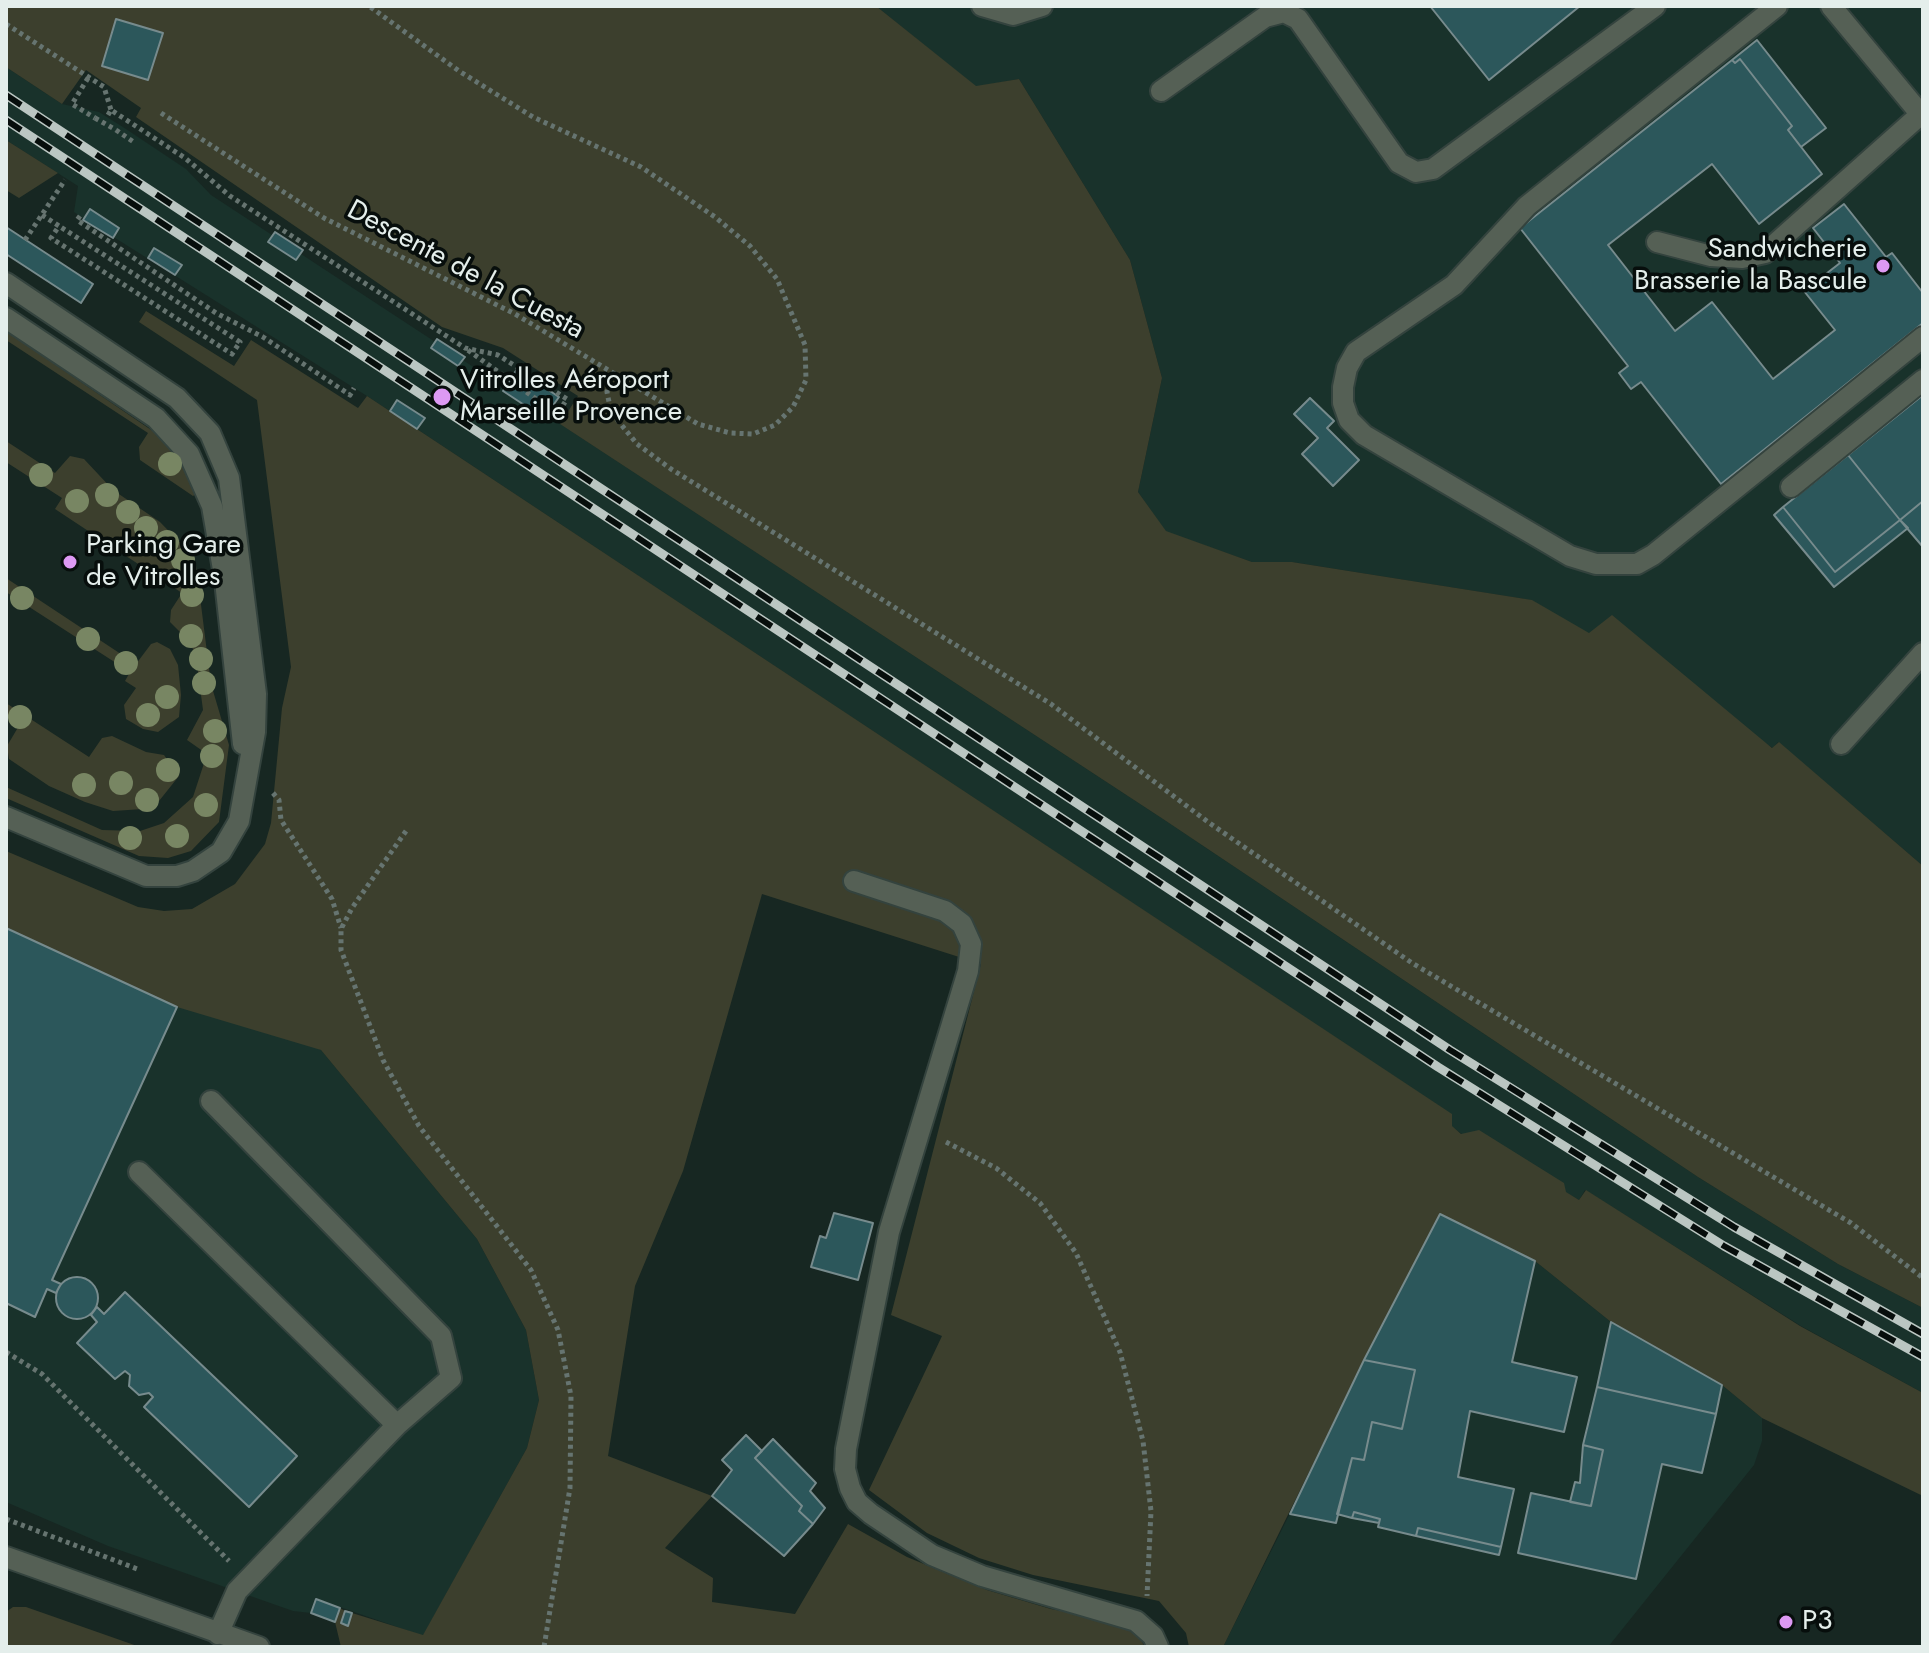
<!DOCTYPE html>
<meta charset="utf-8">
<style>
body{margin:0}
#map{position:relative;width:1929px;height:1653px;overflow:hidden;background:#172722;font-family:Jost,sans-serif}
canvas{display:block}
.frame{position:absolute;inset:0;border:8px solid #e4eeeb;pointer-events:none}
</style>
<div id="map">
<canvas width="1929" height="1653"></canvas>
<div class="frame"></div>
</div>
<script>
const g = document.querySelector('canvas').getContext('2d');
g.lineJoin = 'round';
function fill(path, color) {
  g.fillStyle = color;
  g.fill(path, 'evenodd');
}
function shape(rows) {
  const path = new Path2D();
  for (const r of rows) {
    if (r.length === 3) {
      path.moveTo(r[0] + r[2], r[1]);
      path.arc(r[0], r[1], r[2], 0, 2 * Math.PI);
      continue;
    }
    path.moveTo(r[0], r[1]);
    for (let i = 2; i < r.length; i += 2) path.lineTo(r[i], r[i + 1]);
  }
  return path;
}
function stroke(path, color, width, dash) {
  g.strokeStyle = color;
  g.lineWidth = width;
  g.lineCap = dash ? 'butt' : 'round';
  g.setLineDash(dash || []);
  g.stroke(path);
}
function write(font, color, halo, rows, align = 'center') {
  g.font = font + ' Jost,sans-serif';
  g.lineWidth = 7;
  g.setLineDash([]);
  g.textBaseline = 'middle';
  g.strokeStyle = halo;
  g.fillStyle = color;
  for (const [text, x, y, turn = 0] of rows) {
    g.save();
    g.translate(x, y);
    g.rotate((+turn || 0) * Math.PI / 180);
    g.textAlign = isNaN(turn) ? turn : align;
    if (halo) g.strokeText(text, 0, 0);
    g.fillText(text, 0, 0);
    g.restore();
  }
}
const built = shape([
 [876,6,1923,6,1923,866,1778,742,1773,748,1531,600,1292,562,1252,562,1166,532,1138,492,1162,378,1130,260,1019,79,976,87],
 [6,67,62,104,99,112,126,129,186,169,211,195,1163,819,1698,1177,1838,1264,1923,1308,1923,1393,1801,1326,1585,1190,1579,1200,1462,1134,1451,1126,1451,1114,367,396,80,216,74,212,78,186,6,140],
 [6,897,321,1050,477,1239,526,1330,539,1400,527,1448,423,1636,317,1599,311,1613,293,1611,108,1546,6,1502],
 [1440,1214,1535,1261,1611,1322,1722,1385,1762,1418,1762,1441,1754,1465,1608,1647,1223,1647]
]);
const green = shape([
 [6,6,876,6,976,86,1019,79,1130,260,1162,378,1138,492,1166,531,1252,562,1292,562,1532,600,1589,633,1612,615,1772,748,1779,742,1923,866,1923,1308,1838,1264,1698,1177,1163,819,560,424,578,396,503,348,442,327,136,117,141,108,86,70,62,104,6,67],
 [6,140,58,173,19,198,6,190],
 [146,311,234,366,251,340,358,408,367,396,1452,1114,1452,1126,1461,1134,1479,1130,1564,1183,1566,1192,1579,1200,1586,1190,1800,1326,1923,1393,1923,1496,1762,1418,1722,1385,1611,1322,1535,1261,1440,1214,1364,1360,1223,1647,1189,1647,1186,1633,1159,1601,1033,1575,979,1558,927,1533,869,1490,942,1336,891,1315,981,964,762,894,683,1171,635,1286,608,1456,712,1496,665,1548,713,1578,712,1602,795,1614,848,1524,907,1557,987,1590,1051,1609,1114,1621,1139,1637,1145,1647,341,1647,335,1622,340,1608,345,1611,341,1623,347,1626,352,1613,423,1635,527,1448,539,1400,526,1330,477,1239,321,1050,177,1007,6,929,6,851,138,907,164,911,192,909,235,884,265,844,271,823,282,708,291,667,257,400,139,322],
 [6,331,163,438,188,472,196,494,193,496,140,460,139,447,148,433,6,340],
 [6,441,55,473,70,456,84,459,113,490,160,522,191,554,196,565,211,684,229,745,219,822,191,851,168,858,139,856,6,798,6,787,102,830,140,831,164,823,193,797,207,754,187,740,203,710,196,657,190,642,170,622,171,610,182,593,55,509,62,498,6,462],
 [6,578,136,664,151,644,157,642,170,649,178,665,181,695,179,717,158,732,143,729,126,719,124,705,136,688,125,681,130,672,6,592],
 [6,703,89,757,102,738,112,736,146,752,164,755,179,776,159,801,143,809,113,811,85,802,49,786,9,759,7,746,20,724,6,714],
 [13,1607,26,1607,140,1647,6,1647,6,1612]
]);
const building = shape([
 [1430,6,1580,6,1489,80,1430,6],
 [116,19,163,33,148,80,102,66,116,19],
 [1757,40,1826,128,1801,147,1788,130,1792,126,1740,59,1735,63,1732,60,1757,40],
 [1740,59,1792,126,1788,130,1822,174,1759,224,1712,164,1608,245,1675,331,1712,302,1773,379,1835,330,1804,291,1840,263,1813,228,1844,204,1886,257,1892,253,1923,293,1923,323,1721,484,1641,382,1631,389,1619,373,1628,366,1520,228,1732,60,1735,63,1740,59],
 [90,209,119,228,113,238,83,220,90,209],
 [6,227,93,284,81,303,6,254,6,227],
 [275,232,303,250,296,260,268,242,275,232],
 [154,248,182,265,175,275,148,258,154,248],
 [437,339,465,357,458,366,431,348,437,339],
 [517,369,559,397,544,418,503,391,517,369],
 [1923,395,1923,501,1900,520,1848,455,1923,395],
 [1310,398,1334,421,1327,428,1359,460,1333,486,1302,454,1318,438,1294,414,1310,398],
 [397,400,425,418,417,429,390,411,397,400],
 [1848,455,1900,520,1835,572,1783,507,1848,455],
 [1923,501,1923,547,1900,520,1923,501],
 [1783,507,1835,572,1900,520,1908,528,1834,587,1774,515,1783,507],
 [6,928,177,1007,52,1280,61,1284,56,1293,47,1289,35,1317,6,1303,6,928],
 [834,1213,873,1223,858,1280,811,1267,820,1236,826,1238,834,1213],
 [1440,1214,1535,1261,1512,1362,1577,1377,1564,1432,1470,1411,1458,1477,1514,1489,1501,1547,1418,1528,1416,1536,1378,1527,1380,1519,1354,1512,1352,1518,1337,1514,1352,1458,1364,1460,1372,1422,1402,1429,1415,1370,1364,1360,1440,1214],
 [77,1298,21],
 [125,1292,297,1456,249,1507,144,1407,153,1397,149,1393,139,1395,129,1386,130,1375,125,1371,115,1379,77,1343,97,1322,91,1315,97,1307,104,1314,125,1292],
 [1611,1322,1722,1385,1716,1414,1597,1387,1611,1322],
 [1364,1360,1415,1370,1402,1429,1372,1422,1364,1460,1352,1458,1336,1523,1290,1514,1364,1360],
 [1597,1387,1716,1414,1702,1473,1662,1464,1636,1579,1518,1553,1531,1493,1591,1506,1603,1450,1583,1445,1597,1387],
 [746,1435,762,1451,755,1458,802,1506,799,1511,813,1524,784,1556,712,1496,732,1470,722,1460,746,1435],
 [773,1439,816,1483,810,1491,825,1508,813,1524,799,1511,802,1506,755,1458,773,1439],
 [1583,1445,1603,1450,1591,1506,1570,1502,1575,1482,1580,1483,1583,1445],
 [1354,1512,1380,1519,1379,1523,1352,1518,1354,1512],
 [1418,1528,1501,1547,1499,1555,1416,1536,1418,1528],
 [316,1599,340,1608,335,1622,311,1613,316,1599],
 [345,1611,352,1613,348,1626,341,1623,345,1611]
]);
const path = shape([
 [6,24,104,87,111,110],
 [88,78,72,104,95,118],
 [161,113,324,218,515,314,698,424,730,433,753,434,775,425,793,407,806,380,805,345,777,279,750,246,715,217,641,167,533,117,459,71,369,6],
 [108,115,111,110,185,158,230,196,465,348,498,355,567,399,557,414,465,348],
 [116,130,135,143],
 [42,215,59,226,51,238,232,354,240,342,59,226],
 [80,216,77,220,216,313,263,337,350,395,354,388],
 [25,240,65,180],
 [610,374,607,392,611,412,637,444,671,469,1051,704,1208,822,1412,963,1851,1223,1923,1278],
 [273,793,279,800,281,820,332,899,341,928],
 [406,831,352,908,341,929,341,950,383,1060,419,1126,531,1270,558,1330,571,1396,570,1488,544,1647],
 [946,1142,996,1168,1040,1203,1076,1253,1120,1352,1143,1441,1151,1511,1147,1596],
 [6,1352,42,1374,229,1561],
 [6,1519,140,1570]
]);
const minor = shape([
 [982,6,1013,15,1042,6],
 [1777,6,1527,206,1454,285,1356,352,1347,368,1343,387,1343,403,1349,420,1364,435,1570,556,1596,564,1637,564,1653,555,1923,337],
 [1831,6,1923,117],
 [1161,91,1265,17,1284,12,1298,19,1399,163,1416,172,1433,169,1655,6],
 [1657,242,1711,256,1742,258,1765,253,1920,115],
 [6,283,177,398,210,433,229,478,256,694,255,732,239,821,221,852,193,871,177,876,146,876,6,817],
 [6,318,156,418,189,454,212,506,225,581,243,744],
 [1791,487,1923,380],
 [1841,744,1923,653],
 [854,881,945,911,962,924,971,944,968,971,889,1232,846,1449,845,1469,850,1488,857,1502,871,1514,932,1555,982,1576,1136,1621,1153,1636,1158,1647],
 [211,1101,441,1336,451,1378,397,1425],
 [139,1172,397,1425,237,1591,218,1634],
 [6,1557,259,1647]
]);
const rail = shape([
 [6,95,1450,1050,1734,1227,1923,1334],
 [6,120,1438,1067,1724,1246,1923,1357]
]);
const pathBridge = shape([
 [95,118,116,130]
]);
const trees = [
 [170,464],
 [41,475],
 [107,495],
 [77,501],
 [128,512],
 [146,528],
 [167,542],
 [183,560],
 [192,595],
 [22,598],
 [191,636],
 [88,639],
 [201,659],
 [126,663],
 [204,683],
 [167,697],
 [148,715],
 [20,717],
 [215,731],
 [212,756],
 [168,770],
 [121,783],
 [84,785],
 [147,800],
 [206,805],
 [177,836],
 [130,838]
];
const markers = [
 [1883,266,8,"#dd99f3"],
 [442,397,10,"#dd99f3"],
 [70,562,8,"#dd99f3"],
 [1786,1622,8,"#dd99f3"]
];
const poiNames = [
 ["Sandwicherie",1867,250,"right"],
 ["Brasserie la Bascule",1867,282,"right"],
 ["Vitrolles Aéroport",460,381],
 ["Marseille Provence",460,413],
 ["Parking Gare",86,546],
 ["de Vitrolles",86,578],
 ["P3",1802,1622]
];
const streetNames = [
 ["Descente de la Cuesta",465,271,28]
];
fill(built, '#19322b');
fill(green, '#3c3f2d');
fill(building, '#2c575b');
stroke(building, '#778b8d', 2);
stroke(minor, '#34433e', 24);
stroke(path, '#667470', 5, [4, 4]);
stroke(minor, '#556055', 20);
stroke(rail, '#bbc6c2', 9);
stroke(rail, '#070e0c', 6, [18]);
stroke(pathBridge, '#667470', 5, [4, 4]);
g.fillStyle = '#788663';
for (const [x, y] of trees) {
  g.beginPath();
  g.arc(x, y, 12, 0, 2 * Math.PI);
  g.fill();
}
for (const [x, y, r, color] of markers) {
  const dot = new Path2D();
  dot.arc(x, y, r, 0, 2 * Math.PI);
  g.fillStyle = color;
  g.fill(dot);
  stroke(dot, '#070e0c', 3);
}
write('28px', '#e4eeeb', '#070e0c', poiNames, 'left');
write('28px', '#e4eeeb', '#070e0c', streetNames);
</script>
